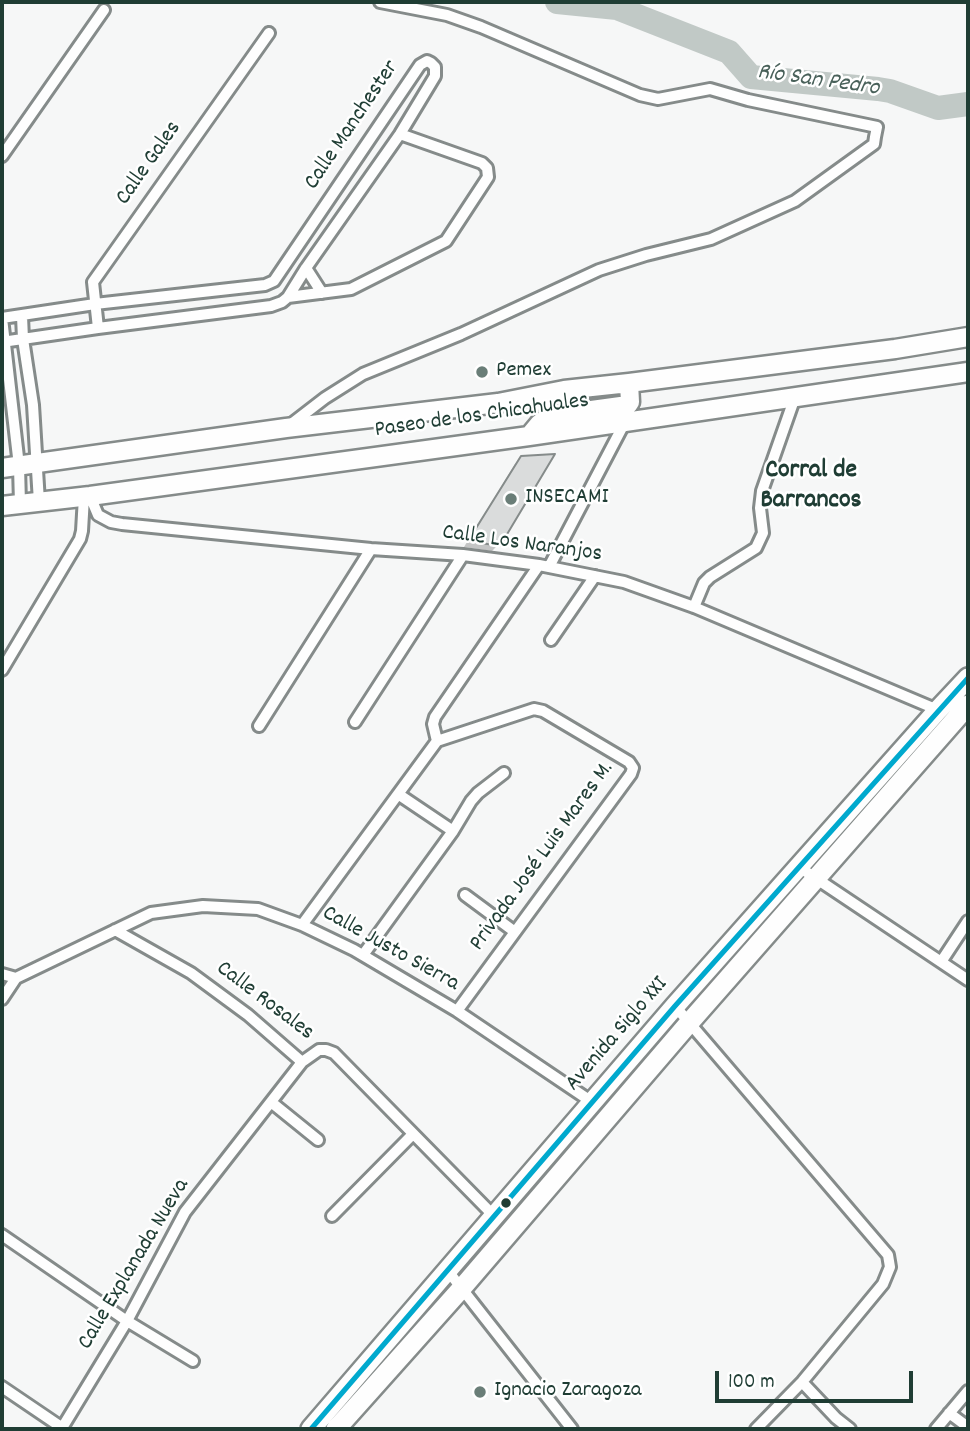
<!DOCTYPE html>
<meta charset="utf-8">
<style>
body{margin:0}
#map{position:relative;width:970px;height:1431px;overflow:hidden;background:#f6f7f7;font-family:Dekko,sans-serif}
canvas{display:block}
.frame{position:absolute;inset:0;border:4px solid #1f3d34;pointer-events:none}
.scale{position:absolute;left:715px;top:1371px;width:198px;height:32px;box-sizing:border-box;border:4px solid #1f3d34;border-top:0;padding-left:9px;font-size:21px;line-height:24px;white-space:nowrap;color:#1f3d34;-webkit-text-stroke:5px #fff;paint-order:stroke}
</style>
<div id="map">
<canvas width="970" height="1431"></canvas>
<div class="frame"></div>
<div class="scale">100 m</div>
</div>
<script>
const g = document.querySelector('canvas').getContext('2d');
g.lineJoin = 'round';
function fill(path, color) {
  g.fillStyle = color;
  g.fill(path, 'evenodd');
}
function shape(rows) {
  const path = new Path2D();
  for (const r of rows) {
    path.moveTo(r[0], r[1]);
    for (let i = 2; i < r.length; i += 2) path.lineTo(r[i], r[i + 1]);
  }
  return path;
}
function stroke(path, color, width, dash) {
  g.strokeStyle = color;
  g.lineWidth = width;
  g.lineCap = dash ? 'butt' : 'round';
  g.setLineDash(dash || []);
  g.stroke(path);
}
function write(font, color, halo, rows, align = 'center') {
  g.font = font + ' Dekko,sans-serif';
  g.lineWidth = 5;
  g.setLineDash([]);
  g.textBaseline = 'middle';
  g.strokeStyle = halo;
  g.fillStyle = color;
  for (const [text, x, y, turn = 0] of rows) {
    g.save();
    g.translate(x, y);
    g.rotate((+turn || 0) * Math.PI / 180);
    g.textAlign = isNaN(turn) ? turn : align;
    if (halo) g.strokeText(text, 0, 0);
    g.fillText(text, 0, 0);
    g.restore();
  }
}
const shadow = shape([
 [522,458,498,545,492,551,464,547,515,464]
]);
const river = shape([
 [557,2,617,8,729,52,751,77,878,89,890,91,938,108,968,104]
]);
const building = shape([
 [555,454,500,546,468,541,521,456,555,454]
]);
const street = shape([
 [2,156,104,10],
 [306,268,322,293],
 [288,297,351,289,446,241,488,177,487,168,482,163,400,134],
 [22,316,23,339,33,405,39,502],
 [2,318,95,304,265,285,274,281,420,65,427,61,431,63,435,67,435,76,400,134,306,268,288,297,282,302,271,306,98,328,2,342],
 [2,318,19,466,20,504],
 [98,328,93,282,269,33],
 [290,425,325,398,363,374,461,334,599,270,646,255,711,239,795,201,874,144,875,137,877,127,748,100,710,89,658,99,640,95,481,27,447,15,380,2],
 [90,496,98,515,111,522,122,524,371,549,463,555,539,565,624,582,694,607,938,710],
 [549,567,625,422],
 [694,607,704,583,710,577,756,548,763,533,760,508,762,491,795,397],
 [551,640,595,576],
 [2,670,80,539,82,531,84,497],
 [355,722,463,555],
 [259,726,371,549],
 [437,741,534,709,543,711,629,762,633,768,631,774,457,1011],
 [437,741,433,724,435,717,539,565],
 [398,794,453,831],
 [799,867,968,980],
 [465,895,515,932],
 [302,925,437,741],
 [115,930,191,973,248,1015,302,1062],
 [363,955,453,831,471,801,478,793,504,773],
 [941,962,968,921],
 [2,974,16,978],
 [2,999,16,978,151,913,203,906,258,909,302,925,354,950,457,1011,592,1102],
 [675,1006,888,1255,890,1267,883,1284,802,1382,756,1429],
 [271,1102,318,1140],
 [332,1216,413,1134],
 [2,1235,127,1321,193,1361],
 [448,1271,572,1429],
 [802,1382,836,1418,850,1429],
 [2,1387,64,1429],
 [949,1413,968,1427],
 [62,1428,127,1321,185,1212,302,1062,319,1050,326,1050,334,1053,495,1217],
 [936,1429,968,1391]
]);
const primary = shape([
 [529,436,539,424,547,418,555,415,628,405,630,402,629,383],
 [2,468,286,428,498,403,564,390,629,383,895,349,968,337],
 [2,506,90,496,529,436,968,372]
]);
const highway = shape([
 [311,1429,675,1006,938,710,968,678],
 [336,1429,461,1289,689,1023,968,705]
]);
const bus1 = shape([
 [311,1429,675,1006,968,678]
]);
const markers = [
 [482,372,7,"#6a7e78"],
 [511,499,7,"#6a7e78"],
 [506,1203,6,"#1f3d34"],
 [480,1392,7,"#6a7e78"]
];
const streetNames = [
 ["Calle Manchester",353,126,-56],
 ["Calle Gales",150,164,-55],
 ["Paseo de los Chicahuales",482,417,-8],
 ["Calle Los Naranjos",522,545,8],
 ["Privada José Luis Mares M.",543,857,-54],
 ["Calle Justo Sierra",390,950,29],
 ["Calle Rosales",264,1002,37],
 ["Avenida Siglo XXI",618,1035,-49],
 ["Calle Explanada Nueva",135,1265,-59]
];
const poiNames = [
 ["Pemex",496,372],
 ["INSECAMI",525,499],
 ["Ignacio Zaragoza",494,1392]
];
const waterNames = [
 ["Río San Pedro",818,82,8]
];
const quarterNames = [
 ["Corral de",811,472],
 ["Barrancos",811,502]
];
fill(shadow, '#0003');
stroke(river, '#c1c9c6', 24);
fill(building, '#dadcdc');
stroke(building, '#858b8a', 2);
stroke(street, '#858b8a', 16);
stroke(primary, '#858b8a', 23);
stroke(highway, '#858b8a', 24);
stroke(street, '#fefefe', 10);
stroke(primary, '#fefefe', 18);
stroke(highway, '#fefefe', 19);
stroke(bus1, '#00a9ce', 5);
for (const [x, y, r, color] of markers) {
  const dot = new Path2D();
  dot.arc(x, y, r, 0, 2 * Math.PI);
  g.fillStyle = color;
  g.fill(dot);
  stroke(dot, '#fff', 2.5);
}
write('23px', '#1f3d34', '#fff', streetNames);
write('23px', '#1f3d34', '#fff', poiNames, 'left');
write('italic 24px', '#49615a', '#fff', waterNames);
write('bold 26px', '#1f3d34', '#fff', quarterNames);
</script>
